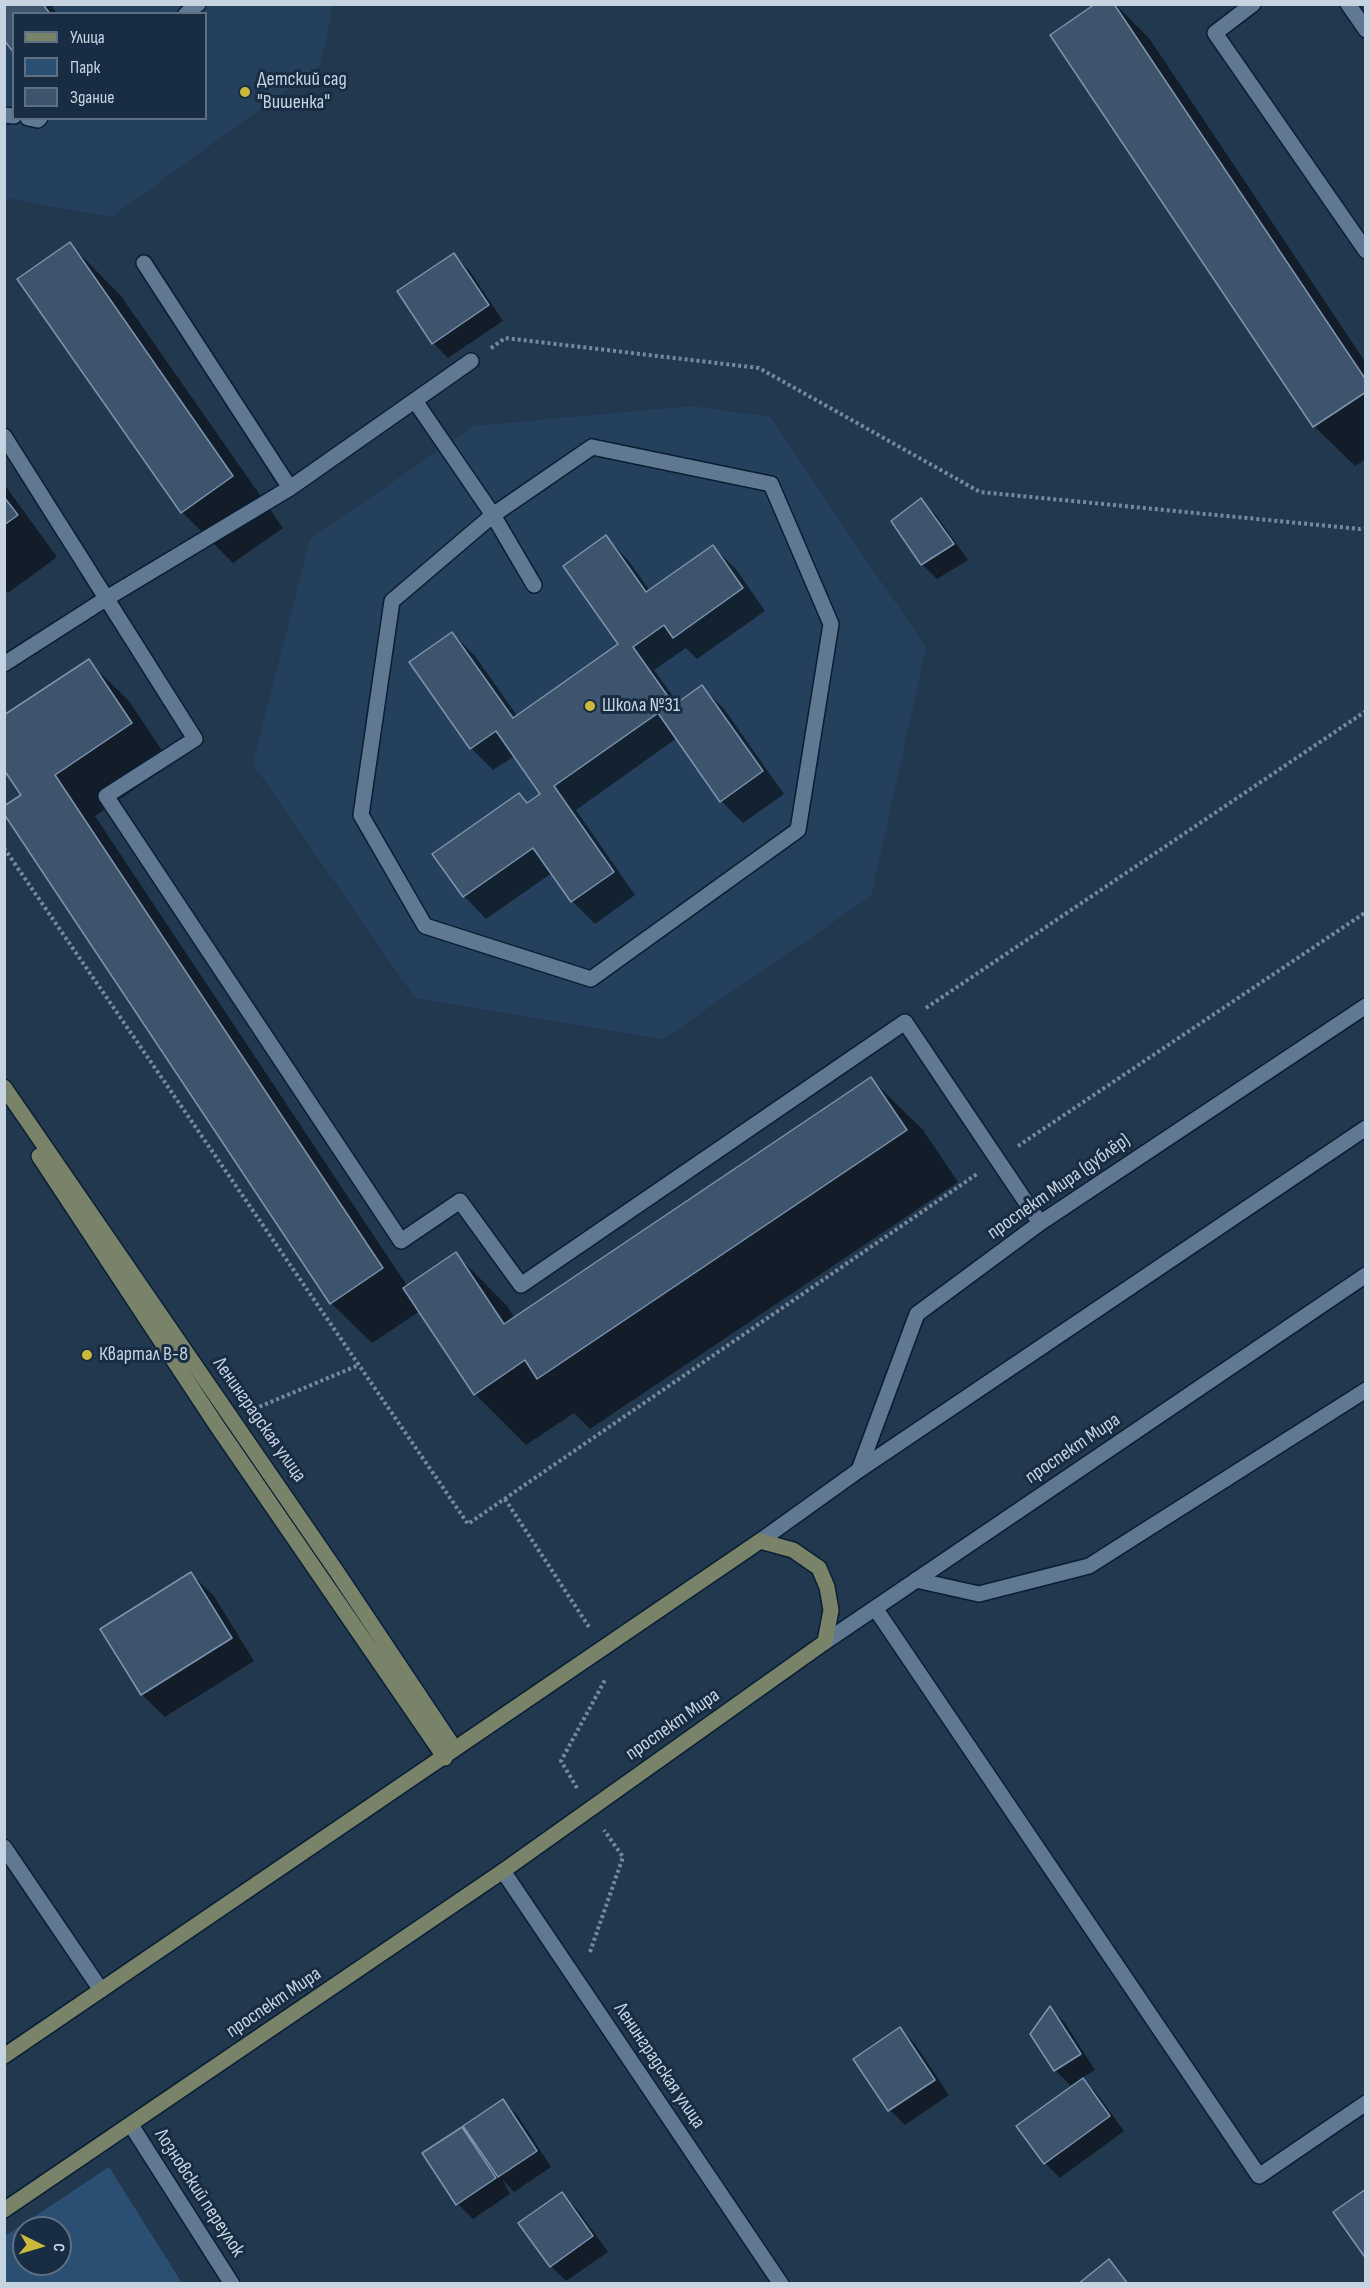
<!DOCTYPE html>
<meta charset="utf-8">
<style>
body{margin:0}
#map{position:relative;width:1370px;height:2288px;overflow:hidden;background:#22384e;font-family:"Sofia Sans Condensed",sans-serif}
canvas{display:block}
.frame{position:absolute;inset:0;border:6px solid #c6d3e1;pointer-events:none}
.legend{position:absolute;left:12px;top:12px;width:195px;height:108px;box-sizing:border-box;background:#182d43;border:2px solid #5e6f82;margin:0;padding:8px 10px;list-style:none;font-size:18px;color:#c6d3e1}
.legend li{display:flex;align-items:center;gap:12px;height:30px}
.legend b{width:30px;border:2px solid #5e6f82}
.north{position:absolute;left:12px;top:2216px;width:60px;height:60px;box-sizing:border-box;background:#182d43;border:2px solid #5e6f82;border-radius:50%;rotate:95deg;font-size:16px;font-weight:700;line-height:24px;text-align:center;color:#c6d3e1}
.north::after{content:'';display:block;margin:auto;width:21px;height:27px;background:#cbba39;clip-path:polygon(50% 0,100% 100%,50% 72%,0 100%)}
</style>
<div id="map">
<canvas width="1370" height="2288"></canvas>
<div class="frame"></div>
<ul class="legend">
<li><b style="height:8px;background:#78836a"></b>Улица</li>
<li><b style="height:16px;background:#2b4e73"></b>Парк</li>
<li><b style="height:16px;background:#3e546c"></b>Здание</li>
</ul>
<div class="north">С</div>
</div>
<script>
const g = document.querySelector('canvas').getContext('2d');
g.lineJoin = 'round';
function fill(path, color) {
  g.fillStyle = color;
  g.fill(path, 'evenodd');
}
function shape(rows) {
  const path = new Path2D();
  for (const r of rows) {
    path.moveTo(r[0], r[1]);
    for (let i = 2; i < r.length; i += 2) path.lineTo(r[i], r[i + 1]);
  }
  return path;
}
function stroke(path, color, width, dash) {
  g.strokeStyle = color;
  g.lineWidth = width;
  g.lineCap = dash ? 'butt' : 'round';
  g.setLineDash(dash || []);
  g.stroke(path);
}
function write(font, color, halo, rows, align = 'center') {
  g.font = font + ' "Sofia Sans Condensed",sans-serif';
  g.lineWidth = 6;
  g.setLineDash([]);
  g.textBaseline = 'middle';
  g.strokeStyle = halo;
  g.fillStyle = color;
  for (const [text, x, y, turn = 0] of rows) {
    g.save();
    g.translate(x, y);
    g.rotate((+turn || 0) * Math.PI / 180);
    g.textAlign = isNaN(turn) ? turn : align;
    if (halo) g.strokeText(text, 0, 0);
    g.fillText(text, 0, 0);
    g.restore();
  }
}
const built = shape([
 [4,5,333,5,320,66,111,217,5,198],
 [14,14,206,14,206,118,14,118],
 [691,406,770,417,926,648,871,896,663,1039,415,998,253,764,310,539,474,426]
]);
const green = shape([
 [109,2167,182,2283,5,2283,5,2236],
 [24,2228,60,2228,60,2264,24,2264]
]);
const shadow = shape([
 [4,4,51,4,57,14,14,14],
 [1098,4,1115,4,1149,38,1366,363,1366,459,1355,466,1314,426],
 [70,244,121,296,283,528,233,563,182,512],
 [454,255,469,270,503,321,448,358,433,343],
 [4,484,57,557,8,593,4,589],
 [921,500,936,515,968,560,937,579,922,564],
 [606,537,628,560,650,591,713,547,736,569,765,611,697,659,686,648,654,670,678,703,702,687,724,709,784,794,743,823,721,801,677,738,576,810,635,895,595,924,572,901,552,873,486,919,464,896,519,795,529,804,542,795,515,756,493,770,471,748,452,633,475,656,518,717,620,645],
 [88,661,129,701,171,764,95,816,408,1287,456,1254,507,1306,515,1318,871,1079,923,1130,958,1182,590,1429,574,1413,526,1445,475,1394,420,1311,372,1343,331,1303,23,795],
 [191,1574,214,1596,254,1661,165,1717,142,1695,102,1630],
 [1050,2008,1065,2023,1095,2070,1082,2078,1098,2095,1124,2131,1060,2178,1045,2163,1072,2087,1055,2070,1032,2034],
 [900,2029,915,2044,949,2095,905,2125,890,2110,855,2059],
 [503,2101,518,2116,551,2167,514,2192,502,2179,510,2194,473,2219,458,2204,424,2154,462,2129,473,2140],
 [562,2194,577,2209,608,2252,566,2281,551,2266]
]);
const building = shape([
 [4,4,43,4,50,14,14,14,14,53,4,40,4,4],
 [1095,4,1114,4,1366,380,1366,392,1313,427,1050,35,1095,4],
 [70,242,233,476,181,513,17,279,70,242],
 [454,253,489,305,432,344,397,291,454,253],
 [4,497,18,515,4,525,4,497],
 [921,498,954,544,921,565,891,521,921,498],
 [606,535,646,592,713,545,743,588,673,638,664,625,633,647,674,705,702,685,763,771,720,802,658,713,554,786,614,872,571,902,533,848,463,897,432,854,519,793,527,803,540,794,496,731,470,749,409,662,452,632,513,718,618,644,563,566,606,535],
 [89,659,132,723,55,775,383,1268,330,1304,4,814,4,806,21,795,4,770,4,715,89,659],
 [871,1077,907,1130,537,1379,525,1360,474,1395,403,1288,456,1252,504,1324,871,1077],
 [191,1572,232,1638,141,1695,100,1629,191,1572],
 [1050,2006,1081,2054,1054,2071,1030,2034,1050,2006],
 [900,2027,935,2080,888,2111,853,2059,900,2027],
 [1083,2078,1110,2116,1044,2164,1016,2126,1083,2078],
 [503,2099,537,2151,498,2177,463,2126,503,2099],
 [462,2127,496,2178,456,2205,422,2153,462,2127],
 [1366,2189,1366,2255,1364,2256,1333,2212,1366,2189],
 [562,2192,593,2236,550,2267,518,2223,562,2192],
 [1109,2259,1128,2284,1078,2284,1109,2259]
]);
const path = shape([
 [491,348,505,338,759,368,980,492,1360,529,1366,528],
 [4,848,468,1524,977,1174],
 [926,1008,1366,711],
 [1018,1146,1366,912],
 [254,1409,359,1365],
 [505,1499,589,1627],
 [577,1788,561,1761,605,1680],
 [590,1952,623,1857,604,1830]
]);
const lane = shape([
 [1253,4,1215,33,1366,251],
 [1348,4,1366,30],
 [186,14,198,4],
 [4,115,14,116],
 [28,118,38,120,40,118],
 [144,263,290,488],
 [415,401,493,515,534,585],
 [4,436,195,739,106,796,401,1241,460,1201,521,1285,905,1022,1040,1223],
 [592,447,771,484,831,624,798,830,591,979,425,926,361,815,392,601,493,515,592,447],
 [4,664,107,598,290,488,471,361],
 [859,1470,917,1314,1040,1223,1366,1006],
 [916,1580,979,1594,1089,1566,1366,1390],
 [4,1847,101,1990]
]);
const street = shape([
 [760,1541,859,1470,1366,1128],
 [875,1608,1259,2176,1366,2103],
 [825,1642,1366,1275],
 [503,1871,781,2284],
 [131,2125,232,2284]
]);
const secondary = shape([
 [4,1087,337,1572,455,1749],
 [39,1156,217,1426,445,1758],
 [4,2056,760,1541,793,1550,819,1568,827,1587,831,1610,825,1642,503,1871,4,2210]
]);
const markers = [
 [245,92,6,"#cbba39"],
 [590,706,6,"#cbba39"],
 [87,1355,6,"#cbba39"]
];
const poiNames = [
 ["Детский сад",257,80],
 ["\"Вишенка\"",257,103],
 ["Школа №31",602,706],
 ["Квартал В-8",99,1355]
];
const streetNames = [
 ["проспект Мира (дублёр)",1059,1187,-35],
 ["Ленинградская улица",259,1420,55],
 ["проспект Мира",1073,1449,-34],
 ["проспект Мира",673,1725,-35],
 ["проспект Мира",274,2003,-34],
 ["Ленинградская улица",659,2066,56],
 ["Лозновский переулок",199,2193,57]
];
fill(built, '#25405c');
fill(green, '#2b4e73');
fill(shadow, '#0007');
fill(building, '#3e546c');
stroke(building, '#7c94af', 1.5);
stroke(lane, '#0a1e33', 18);
stroke(street, '#0a1e33', 18);
stroke(secondary, '#0a1e33', 18);
stroke(path, '#77899a', 4, [3, 3]);
stroke(lane, '#617892', 15);
stroke(street, '#617892', 15);
stroke(secondary, '#78836a', 15);
for (const [x, y, r, color] of markers) {
  const dot = new Path2D();
  dot.arc(x, y, r, 0, 2 * Math.PI);
  g.fillStyle = color;
  g.fill(dot);
  stroke(dot, '#182d43', 2);
}
write('20px', '#c6d3e1', '#182d43', poiNames, 'left');
write('20px', '#c6d3e1', '#182d43', streetNames);
</script>
